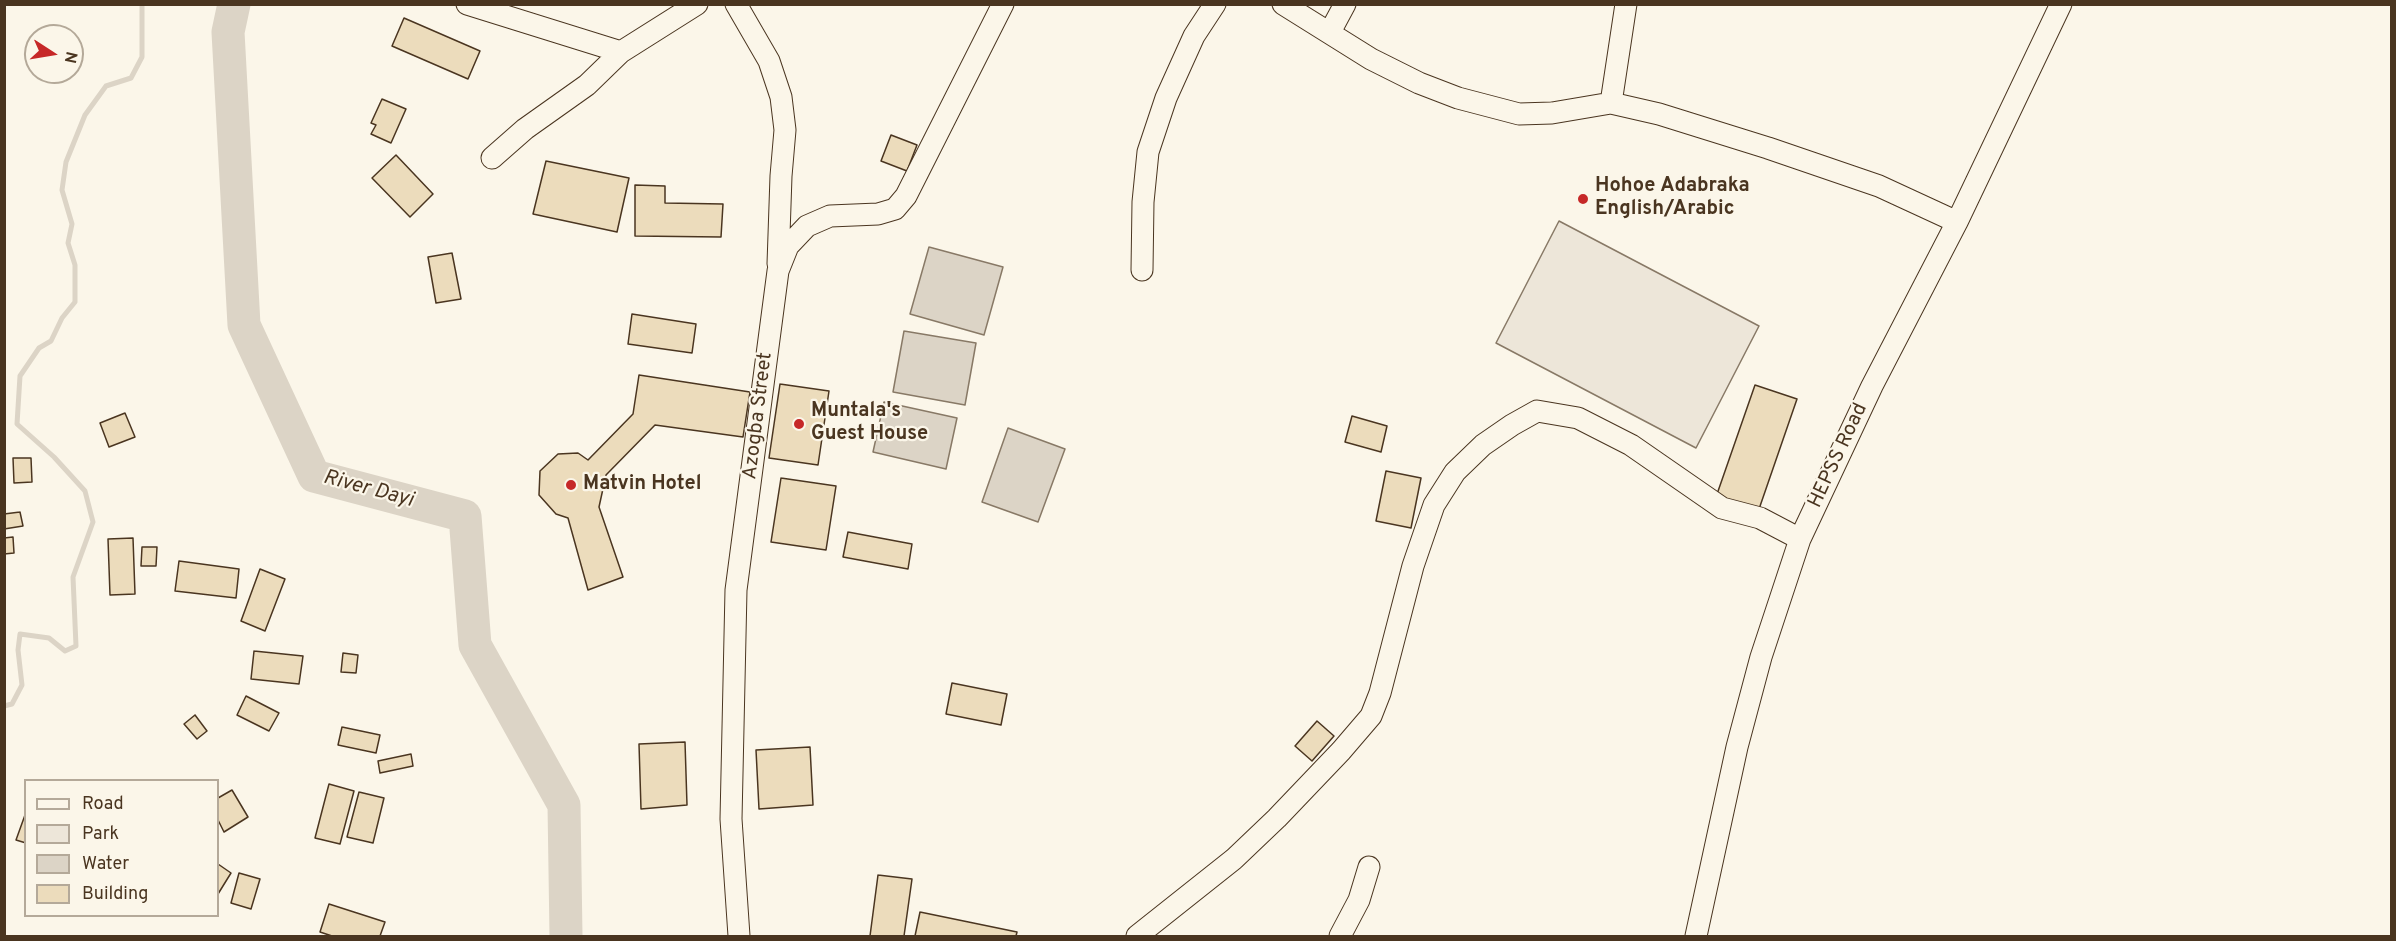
<!DOCTYPE html>
<style>
body{margin:0}
#map{position:relative;width:2396px;height:941px;overflow:hidden;background:#fbf6e9;font-family:Overpass,sans-serif}
canvas{display:block}
.frame{position:absolute;inset:0;border:6px solid #4a3520;pointer-events:none}
.legend{position:absolute;left:24px;top:779px;width:195px;height:138px;box-sizing:border-box;background:#fbf6e9;border:2px solid #b4a999;margin:0;padding:8px 10px;list-style:none;font-size:18px;color:#4a3520}
.legend li{display:flex;align-items:center;gap:12px;height:30px}
.legend b{width:30px;border:2px solid #b4a999}
.north{position:absolute;left:24px;top:24px;width:60px;height:60px;box-sizing:border-box;background:#fbf6e9;border:2px solid #b4a999;border-radius:50%;rotate:102deg;font-size:16px;font-weight:700;line-height:24px;text-align:center;color:#4a3520}
.north::after{content:'';display:block;margin:auto;width:21px;height:27px;background:#c62828;clip-path:polygon(50% 0,100% 100%,50% 72%,0 100%)}
</style>
<div id="map">
<canvas width="2396" height="941"></canvas>
<div class="frame"></div>
<ul class="legend">
<li><b style="height:8px;background:#fbf6e9"></b>Road</li>
<li><b style="height:16px;background:#ede6d9"></b>Park</li>
<li><b style="height:16px;background:#dcd4c6"></b>Water</li>
<li><b style="height:16px;background:#ecdcbc"></b>Building</li>
</ul>
<div class="north">N</div>
</div>
<script>
const g = document.querySelector('canvas').getContext('2d');
g.lineJoin = 'round';
function fill(path, color) {
  g.fillStyle = color;
  g.fill(path, 'evenodd');
}
function shape(rows) {
  const path = new Path2D();
  for (const r of rows) {
    path.moveTo(r[0], r[1]);
    for (let i = 2; i < r.length; i += 2) path.lineTo(r[i], r[i + 1]);
  }
  return path;
}
function stroke(path, color, width, dash) {
  g.strokeStyle = color;
  g.lineWidth = width;
  g.lineCap = dash ? 'butt' : 'round';
  g.setLineDash(dash || []);
  g.stroke(path);
}
function write(font, color, halo, rows, align = 'center') {
  g.font = font + ' Overpass,sans-serif';
  g.lineWidth = 4.5;
  g.setLineDash([]);
  g.textBaseline = 'middle';
  g.strokeStyle = halo;
  g.fillStyle = color;
  for (const [text, x, y, turn = 0] of rows) {
    g.save();
    g.translate(x, y);
    g.rotate((+turn || 0) * Math.PI / 180);
    g.textAlign = isNaN(turn) ? turn : align;
    if (halo) g.strokeText(text, 0, 0);
    g.fillText(text, 0, 0);
    g.restore();
  }
}
const green = shape([
 [1559,221,1759,326,1696,448,1496,343,1559,221]
]);
const water = shape([
 [929,247,1003,267,984,335,910,314,929,247],
 [904,331,976,343,965,405,893,392,904,331],
 [884,402,957,418,946,469,873,452,884,402],
 [1008,428,1065,449,1038,522,982,502,1008,428]
]);
const stream = shape([
 [4,706,12,704,22,685,18,650,20,634,49,638,65,651,76,646,73,577,93,522,85,491,54,457,17,424,20,376,39,348,51,341,62,318,75,302,75,265,68,243,72,224,62,190,66,162,85,115,106,86,131,78,142,57,142,4]
]);
const river = shape([
 [234,4,228,32,244,325,314,476,465,516,475,645,564,805,566,936]
]);
const building = shape([
 [404,18,480,51,468,79,392,46,404,18],
 [382,99,406,109,391,143,371,134,376,125,371,123,382,99],
 [891,135,917,145,907,171,881,161,891,135],
 [396,155,433,194,410,217,372,178,396,155],
 [546,161,629,178,617,232,533,214,546,161],
 [635,185,665,186,665,203,723,204,721,237,635,236,635,185],
 [452,253,461,299,436,303,428,257,452,253],
 [632,314,696,324,692,353,628,344,632,314],
 [639,375,750,392,743,437,655,425,606,475,599,507,623,577,588,590,568,518,556,514,539,495,540,471,558,454,578,453,588,460,633,414,639,375],
 [780,384,829,391,818,465,769,458,780,384],
 [1755,385,1797,399,1758,512,1716,497,1755,385],
 [125,413,135,437,109,447,100,423,125,413],
 [1352,416,1387,426,1381,452,1345,442,1352,416],
 [13,458,31,458,32,482,14,483,13,458],
 [1386,471,1421,478,1411,528,1376,521,1386,471],
 [781,478,836,486,826,550,771,542,781,478],
 [20,512,23,526,4,529,4,514,20,512],
 [848,532,912,544,908,569,843,557,848,532],
 [13,537,14,553,4,554,4,538,13,537],
 [133,538,135,594,110,595,108,539,133,538],
 [142,547,157,547,156,566,141,566,142,547],
 [179,561,239,569,236,598,175,591,179,561],
 [260,569,285,579,265,631,241,621,260,569],
 [254,651,303,656,299,684,251,679,254,651],
 [343,653,358,655,356,673,341,672,343,653],
 [952,683,1007,694,1001,725,946,714,952,683],
 [246,696,279,713,269,731,237,715,246,696],
 [195,715,207,731,197,739,184,724,195,715],
 [1317,721,1334,736,1312,761,1295,746,1317,721],
 [342,727,380,735,376,753,338,745,342,727],
 [685,742,687,805,641,809,639,744,685,742],
 [810,747,813,805,759,809,756,750,810,747],
 [411,754,413,766,380,773,378,761,411,754],
 [329,784,354,791,340,844,315,838,329,784],
 [232,790,248,817,224,832,218,820,218,798,232,790],
 [359,792,384,798,373,843,347,837,359,792],
 [25,815,26,816,26,843,16,840,25,815],
 [218,864,231,873,218,894,218,864],
 [239,873,260,879,251,909,231,903,239,873],
 [878,875,912,879,904,936,870,936,878,875],
 [329,904,385,922,380,936,332,936,320,932,329,904],
 [920,912,1017,932,1016,936,915,936,920,912]
]);
const minor = shape([
 [467,4,621,52],
 [736,4,769,61,781,97,785,130,781,176,778,264],
 [1283,4,1371,59,1419,83,1458,98,1519,114,1552,113,1611,103,1659,114,1768,148,1879,186,1957,222],
 [1330,32,1345,4],
 [1611,103,1626,4],
 [492,158,525,129,587,85,621,52,697,4],
 [1142,270,1143,202,1148,152,1166,98,1194,36,1215,4],
 [739,936,731,819,736,590,778,271,788,246,807,226,830,216,878,214,895,209,906,196,1003,4],
 [1137,936,1234,859,1277,818,1341,751,1371,716,1380,693,1413,566,1434,505,1455,472,1483,445,1512,425,1537,411,1578,418,1631,445,1722,508,1760,518,1800,539],
 [1340,936,1359,900,1369,867],
 [1696,936,1737,747,1761,657,1800,539,1872,386,1957,222,2061,4]
]);
const markers = [
 [1583,199,6,"#c62828"],
 [799,424,6,"#c62828"],
 [571,485,6,"#c62828"]
];
const poiNames = [
 ["Hohoe Adabraka",1595,187],
 ["English/Arabic",1595,210],
 ["Muntala's",811,412],
 ["Guest House",811,435],
 ["Matvin Hotel",583,485]
];
const streetNames = [
 ["Azogba Street",759,416,-83],
 ["HEPSS Road",1839,456,-65]
];
const waterNames = [
 ["River Dayi",368,490,15]
];
fill(green, '#ede6d9');
stroke(green, '#887966', 1.5);
fill(water, '#dcd4c6');
stroke(water, '#887966', 1.5);
stroke(stream, '#dcd4c6', 5);
stroke(river, '#dcd4c6', 33);
fill(building, '#ecdcbc');
stroke(building, '#4a3520', 1.5);
stroke(minor, '#4a3520', 23);
stroke(minor, '#fbf6e9', 21);
for (const [x, y, r, color] of markers) {
  const dot = new Path2D();
  dot.arc(x, y, r, 0, 2 * Math.PI);
  g.fillStyle = color;
  g.fill(dot);
  stroke(dot, '#fbf6e9', 2);
}
write('bold 20px', '#4a3520', '#fbf6e9', poiNames, 'left');
write('20px', '#4a3520', '#fbf6e9', streetNames);
write('italic 21px', '#4a3520', '#fbf6e9', waterNames);
</script>
